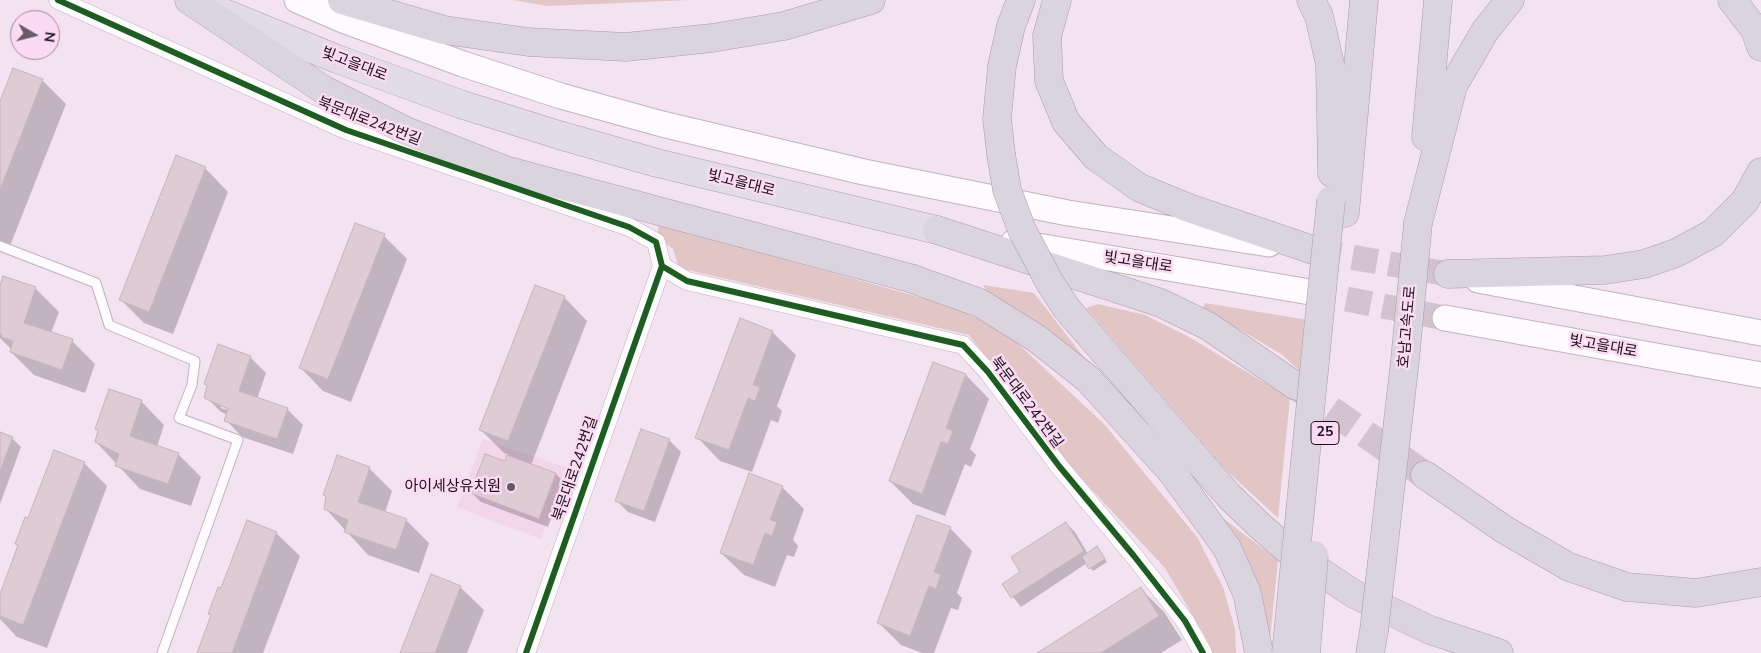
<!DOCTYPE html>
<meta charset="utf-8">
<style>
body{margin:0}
#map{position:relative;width:1761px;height:653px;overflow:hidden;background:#f3e2ef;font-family:"Nunito Sans",sans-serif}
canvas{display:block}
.north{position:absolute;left:10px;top:10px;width:50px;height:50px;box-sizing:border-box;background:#fbdaf3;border:1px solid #a28a9d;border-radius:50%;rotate:98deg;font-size:14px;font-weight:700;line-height:20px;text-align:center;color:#1d121b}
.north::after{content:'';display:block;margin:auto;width:18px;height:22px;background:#685b65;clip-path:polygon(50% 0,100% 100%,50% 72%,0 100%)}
</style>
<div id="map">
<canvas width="1761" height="653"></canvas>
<div class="north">N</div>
</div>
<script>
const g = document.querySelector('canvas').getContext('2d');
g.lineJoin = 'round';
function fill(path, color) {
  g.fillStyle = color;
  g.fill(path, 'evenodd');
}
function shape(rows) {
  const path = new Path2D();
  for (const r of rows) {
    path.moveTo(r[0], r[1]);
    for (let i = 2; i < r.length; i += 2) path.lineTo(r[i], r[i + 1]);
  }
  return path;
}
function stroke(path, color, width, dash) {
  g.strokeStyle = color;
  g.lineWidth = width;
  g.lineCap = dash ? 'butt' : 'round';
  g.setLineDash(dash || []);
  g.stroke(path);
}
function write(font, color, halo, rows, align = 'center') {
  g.font = font + ' "Nunito Sans","Noto Sans KR",sans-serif';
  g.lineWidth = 5;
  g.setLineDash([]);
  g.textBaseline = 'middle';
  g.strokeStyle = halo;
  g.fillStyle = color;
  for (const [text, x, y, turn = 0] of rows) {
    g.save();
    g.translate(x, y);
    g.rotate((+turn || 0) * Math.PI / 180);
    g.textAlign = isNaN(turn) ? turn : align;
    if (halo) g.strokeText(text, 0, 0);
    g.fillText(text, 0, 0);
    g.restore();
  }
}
const built = shape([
 [483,439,565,467,541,539,457,507]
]);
const green = shape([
 [513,0,689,0,548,6],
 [659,224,958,308,1011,337,1105,425,1197,537,1223,587,1235,629,1236,653,1211,653,1207,640,1165,568,1064,460,969,335,679,268,673,249,657,237],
 [983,285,1034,293,1090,365,992,300],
 [1205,303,1314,321,1308,378,1281,354,1203,308],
 [1098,304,1145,315,1189,337,1290,398,1278,518,1227,471,1086,308],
 [1220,516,1278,560,1269,650]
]);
const shadow = shape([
 [42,80,66,104,10,246,0,243,0,105],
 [205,168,228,192,173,334,144,323,121,300],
 [384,236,407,259,351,402,323,391,300,367],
 [0,288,35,288,59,312,51,333,72,341,95,364,85,393,34,375,11,352,12,350,0,338],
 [564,297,587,321,531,465,556,474,565,483,548,527,481,502,472,493,506,463,509,455,504,453,480,429],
 [772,332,796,355,777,406,782,411,778,423,771,420,752,472,720,461,697,437],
 [250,357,266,373,257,399,287,409,303,425,293,454,242,437,226,420,228,415,221,412,205,396],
 [221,405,235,410,234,412,221,408],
 [934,363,966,375,989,399,970,449,976,455,971,467,965,464,945,516,913,504,890,481],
 [141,401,164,425,157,447,178,454,201,477,191,506,140,489,96,442],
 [0,433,12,438,21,447,0,504],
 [669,440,681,452,655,522,628,512,616,500],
 [84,463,107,486,47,648,17,637,0,619,0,597,19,546,17,544,29,520],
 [369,468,392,491,385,513,406,520,429,543,419,573,368,555,325,508],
 [782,487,804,509,793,540,798,546,794,557,787,555,775,587,744,575,721,553],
 [1066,523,1075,532,1088,554,1100,551,1107,562,1093,571,1087,563,1021,607,1003,584,1022,573],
 [950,528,972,551,957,593,962,598,958,610,951,608,934,653,922,653,901,645,879,623],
 [276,533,300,556,263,653,198,653,212,616,209,614,222,590],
 [460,587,484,610,467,653,402,653],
 [1141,589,1164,612,1182,640,1161,653,1039,653]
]);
const building = shape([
 [13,68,43,79,0,190,0,101,13,68],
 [176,155,206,167,149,312,119,300,176,155],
 [355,223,385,234,328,379,299,368,355,223],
 [3,276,36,287,24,323,73,339,62,370,10,352,13,341,1,337,2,334,0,334,0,285,3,276],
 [535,285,565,296,508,441,479,430,535,285],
 [740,318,773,331,753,385,760,387,755,401,748,398,729,450,695,438,740,318],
 [218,344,251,356,239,391,288,408,277,439,224,421,228,409,204,398,207,385,204,384,218,344],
 [933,362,966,374,946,428,953,431,948,444,941,442,922,494,889,481,933,362],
 [109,389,142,400,130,436,179,453,168,484,115,466,119,454,95,442,98,430,95,429,109,389],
 [641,429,670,439,644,511,615,501,641,429],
 [0,432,13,437,0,471,0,432],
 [54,450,85,462,23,625,0,616,0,594,18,545,15,544,25,517,28,518,54,450],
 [485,454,505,461,507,455,556,473,539,519,470,493,485,454],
 [337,455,370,467,358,502,407,519,396,550,344,532,348,520,324,509,326,496,323,495,337,455],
 [749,473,783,486,770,520,777,522,772,536,765,533,753,565,720,553,749,473],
 [917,515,951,527,934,572,941,575,936,589,929,586,910,636,877,623,917,515],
 [247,520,277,532,232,653,197,653,211,615,208,614,218,587,221,588,247,520],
 [1066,522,1084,551,1011,598,1002,584,1020,572,1011,557,1066,522],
 [1097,546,1105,559,1089,569,1082,557,1097,546],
 [431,574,461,586,435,653,400,653,431,574],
 [1141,587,1159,616,1101,653,1037,653,1141,587]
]);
const secondaryTunnel = shape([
 [1316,251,1448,274],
 [1310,292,1445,318]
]);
const motorwayTunnel = shape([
 [1296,386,1425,475]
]);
const service = shape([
 [0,246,96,283,109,325,195,361,192,385,179,418,238,440,162,653]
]);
const minor = shape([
 [58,0,346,130,629,227,656,242,662,266,526,653],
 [662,266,687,281,963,345,988,372,1059,466,1134,556,1185,621,1203,653]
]);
const secondary = shape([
 [297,0,343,20,463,64,561,96,662,124,864,172,1068,213,1269,244],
 [1014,242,1310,292],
 [1478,280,1761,333],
 [1445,318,1761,375]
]);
const trunk = shape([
 [212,8,337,59,460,104,559,135,657,163,937,230]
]);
const motorway = shape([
 [189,0,324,90,406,131,505,170,910,278,980,303,1036,338,1088,379,1172,472,1227,548,1247,593,1259,653],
 [342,0,444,30,528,42,626,47,712,38,784,26,871,0],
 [1057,0,1047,36,1049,81,1066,122,1096,157,1140,188,1189,208,1316,251],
 [1311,0,1319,16,1330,64,1332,173],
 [1732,0,1755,30,1761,47],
 [1426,137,1438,0],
 [1001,154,997,119,1002,66,1011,26,1021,0],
 [1345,213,1364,0],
 [1418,223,1453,86,1485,31,1510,0],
 [937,230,1161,303,1208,326,1296,386],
 [1448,274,1605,270,1644,264,1676,253,1713,233,1745,201,1761,172],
 [1067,309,1229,496,1260,526,1289,551,1354,594,1430,630,1499,653],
 [1425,475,1505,530,1569,567,1627,587,1696,593,1761,582],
 [1370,653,1374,631]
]);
const motorwayBridge = shape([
 [1001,154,1007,190,1022,230,1050,283,1067,309],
 [1374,631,1405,360,1418,223],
 [1286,653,1331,200],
 [1306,653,1314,555]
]);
const cycleway = shape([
 [58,0,346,130,629,227,656,242,662,266,526,653],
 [662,266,687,281,963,345,988,372,1059,466,1134,556,1185,621,1203,653]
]);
const markers = [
 [511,487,5,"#685b65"]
];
const shields = [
 [1325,433,28]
];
const shieldNames = [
 ["25",1325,433]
];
const streetNames = [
 ["빛고을대로",354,65,21],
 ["북문대로242번길",369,122,21],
 ["빛고을대로",741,184,14],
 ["빛고을대로",1138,263,9],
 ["호남고속도로",1408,327,-85],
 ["빛고을대로",1603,347,10],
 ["북문대로242번길",1026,403,53],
 ["북문대로242번길",576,469,-71]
];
const poiNames = [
 ["아이세상유치원",501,487]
];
fill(built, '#f3d5ec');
fill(green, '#e2c6c6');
fill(shadow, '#0003');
fill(building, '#dfcbd3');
stroke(building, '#c4b5bc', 1);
stroke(secondaryTunnel, '#d3c3cf', 25, [25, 12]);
stroke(motorwayTunnel, '#d3c3cf', 28, [28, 14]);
stroke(service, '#c1b4be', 11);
stroke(minor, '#c1b4be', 19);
stroke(secondary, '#c1b4be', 27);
stroke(trunk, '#a99dac', 29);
stroke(motorway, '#a99dac', 29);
stroke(service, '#fdfbfd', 9);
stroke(minor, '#fdfbfd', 18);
stroke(secondary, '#fdfbfd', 25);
stroke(trunk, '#e1dce5', 28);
stroke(motorway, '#dad4df', 28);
stroke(motorwayBridge, '#a99dac', 29, []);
stroke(motorwayBridge, '#dad4df', 28);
stroke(cycleway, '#1b5e20', 6);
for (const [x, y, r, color] of markers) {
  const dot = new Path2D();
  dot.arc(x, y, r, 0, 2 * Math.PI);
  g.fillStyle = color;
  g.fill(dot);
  stroke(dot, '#fbdaf3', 2);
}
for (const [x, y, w] of shields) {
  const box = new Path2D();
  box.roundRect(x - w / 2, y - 11.5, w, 23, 4);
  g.fillStyle = '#fbdaf3';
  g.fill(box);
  stroke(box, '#1d121b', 1);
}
write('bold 14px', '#1d121b', null, shieldNames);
write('15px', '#1d121b', '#fbdaf3', streetNames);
write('15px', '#1d121b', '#fbdaf3', poiNames, 'right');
</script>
